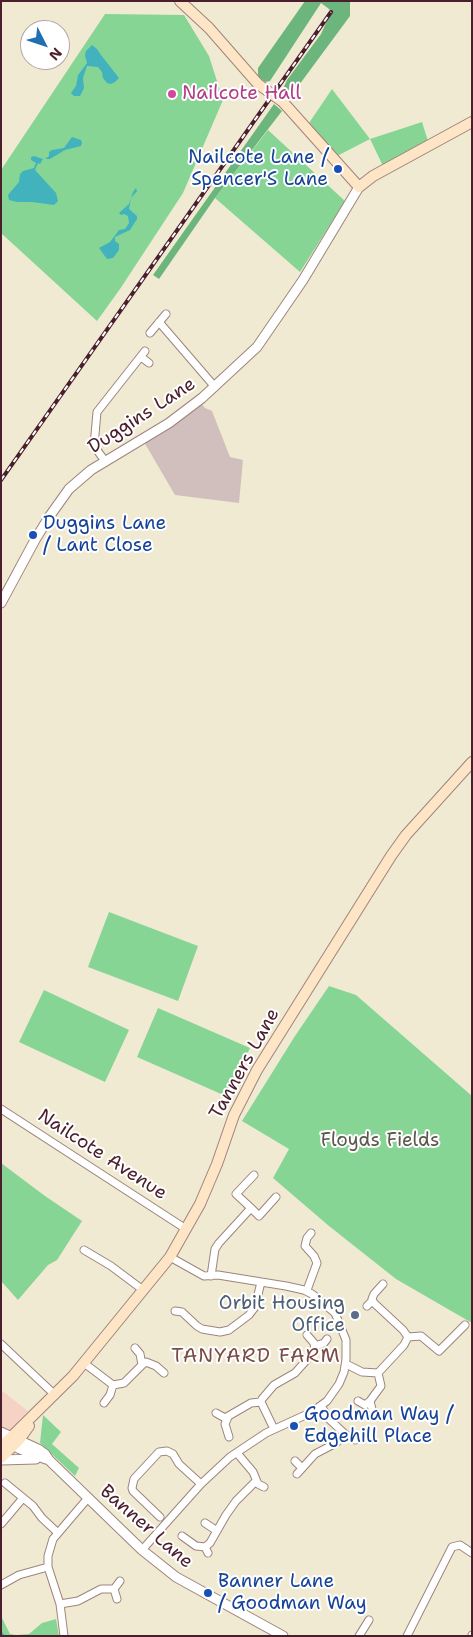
<!DOCTYPE html>
<style>
body{margin:0}
#map{position:relative;width:473px;height:1637px;overflow:hidden;background:#f1ead2;font-family:"Shantell Sans",sans-serif}
canvas{display:block}
.frame{position:absolute;inset:0;border:2px solid #4a1f2b;pointer-events:none}
.north{position:absolute;left:20px;top:20px;width:50px;height:50px;box-sizing:border-box;background:#fff;border:1px solid #b7a5aa;border-radius:50%;rotate:131deg;font-size:14px;font-weight:700;line-height:20px;text-align:center;color:#4a1f2b}
.north::after{content:'';display:block;margin:auto;width:18px;height:22px;background:#1f6fb2;clip-path:polygon(50% 0,100% 100%,50% 72%,0 100%)}
</style>
<div id="map">
<canvas width="473" height="1637"></canvas>
<div class="frame"></div>
<div class="north">N</div>
</div>
<script>
const g = document.querySelector('canvas').getContext('2d');
g.lineJoin = 'round';
function fill(path, color) {
  g.fillStyle = color;
  g.fill(path, 'evenodd');
}
function shape(rows) {
  const path = new Path2D();
  for (const r of rows) {
    path.moveTo(r[0], r[1]);
    for (let i = 2; i < r.length; i += 2) path.lineTo(r[i], r[i + 1]);
  }
  return path;
}
function stroke(path, color, width, dash) {
  g.strokeStyle = color;
  g.lineWidth = width;
  g.lineCap = dash ? 'butt' : 'round';
  g.setLineDash(dash || []);
  g.stroke(path);
}
function write(font, color, halo, rows, align = 'center') {
  g.font = font + ' "Shantell Sans",sans-serif';
  g.lineWidth = 4;
  g.setLineDash([]);
  g.textBaseline = 'middle';
  g.strokeStyle = halo;
  g.fillStyle = color;
  for (const [text, x, y, turn = 0] of rows) {
    g.save();
    g.translate(x, y);
    g.rotate((+turn || 0) * Math.PI / 180);
    g.textAlign = isNaN(turn) ? turn : align;
    if (halo) g.strokeText(text, 0, 0);
    g.fillText(text, 0, 0);
    g.restore();
  }
}
const built = shape([
 [1,1390,28,1411,1,1439]
]);
const industrial = shape([
 [201,403,205,408,212,411,230,457,243,460,239,503,175,495,144,442]
]);
const green = shape([
 [105,14,184,15,209,56,223,100,183,193,120,289,97,321,1,233,1,170],
 [332,89,370,139,422,122,428,141,383,166,370,139,337,156,307,126],
 [268,130,345,201,300,272,215,198],
 [109,912,198,946,178,1001,88,967],
 [329,986,356,995,472,1096,472,1323,396,1279,329,1226,273,1178,289,1149,242,1121,295,1036],
 [44,990,129,1030,105,1082,19,1042],
 [158,1008,250,1048,228,1097,137,1057],
 [1,1163,45,1196,82,1221,57,1260,48,1265,18,1300,1,1281],
 [43,1415,61,1432,52,1444,79,1468,75,1476,40,1443],
 [1,1616,10,1634,16,1635,29,1634,42,1623,56,1619,59,1636,1,1636]
]);
const forest = shape([
 [305,1,350,1,350,16,288,100,282,91,287,80,321,34,331,12,329,9,321,3,270,81,265,82,258,76,258,68],
 [274,104,282,111,215,198,159,279,153,275]
]);
const water = shape([
 [92,45,97,49,101,55,119,78,115,82,111,84,107,83,103,78,102,72,98,67,87,66,83,78,84,88,80,96,74,96,71,93,76,86,78,75,87,63,85,55,86,51],
 [72,137,81,140,82,143,81,146,65,150,50,159,45,159,49,156,49,152,52,150,64,148],
 [34,156,43,159,40,164,38,163,35,170,56,193,58,201,54,205,32,202,17,202,9,200,8,195,19,182,20,174,23,171,34,168,36,163,31,160,31,157],
 [136,188,137,191,131,198,129,209,137,216,137,219,130,230,115,237,115,241,119,244,119,250,113,258,107,259,99,248,110,242,119,230,125,229,129,223,128,216,124,214,121,215,119,213,129,204,133,192]
]);
const stream = shape([
 [1,1632,4,1636]
]);
const minor = shape([
 [159,322,215,387],
 [150,333,166,314],
 [141,357,149,363],
 [105,461,94,446,97,412,145,351],
 [1,1109,186,1229],
 [251,1208,259,1216,276,1197],
 [84,1250,111,1266,143,1290],
 [211,1276,215,1249,219,1243,251,1208,236,1194,254,1175],
 [307,1290,317,1263,314,1256,305,1246,307,1238,311,1233],
 [374,1303,372,1299,374,1294,383,1284],
 [367,1306,371,1302,374,1303,403,1330,408,1337],
 [175,1311,182,1312,197,1326,202,1329,220,1332,229,1330,249,1315,255,1307,261,1282],
 [1,1344,55,1395],
 [315,1346,324,1343,327,1339],
 [135,1348,140,1354,142,1365],
 [84,1363,113,1385,124,1383,142,1365,146,1362,156,1366,164,1373],
 [346,1364,362,1372,378,1373,404,1345,408,1337,421,1336,439,1351,465,1325],
 [358,1401,365,1405,370,1401],
 [261,1402,274,1429],
 [104,1403,110,1395,113,1385],
 [372,1409,370,1401,381,1386,378,1373],
 [216,1413,225,1418,251,1403,261,1402,262,1399,274,1385,295,1373,312,1354,315,1350,314,1343,307,1335],
 [228,1417,225,1424,229,1437],
 [345,1434,355,1440],
 [237,1453,253,1472,258,1484,264,1487],
 [295,1461,302,1468],
 [297,1474,315,1454,336,1443,345,1434,330,1420,321,1406],
 [5,1483,33,1506,42,1518,58,1533],
 [160,1517,133,1491,132,1488,134,1479,159,1452,167,1451,173,1454,179,1464,201,1484],
 [205,1523,217,1531],
 [1,1524,23,1498],
 [182,1536,196,1546,205,1547],
 [142,1550,201,1484,230,1457,266,1433,312,1412,327,1401,339,1384,344,1372,346,1359,346,1340,335,1313,312,1294,304,1290,286,1286,218,1275,204,1276,170,1257],
 [208,1553,205,1547,210,1543,226,1515,236,1501,256,1481],
 [1,1585,19,1575,48,1567],
 [114,1589,117,1599],
 [60,1604,78,1601,101,1589,114,1589,120,1581],
 [64,1636,60,1604,48,1567,48,1556,53,1539,88,1498],
 [359,1636,369,1620],
 [407,1636,452,1547,460,1545,472,1553],
 [472,1636,472,1635]
]);
const tertiary = shape([
 [1,603,35,540,49,517,69,489,91,470,169,423,202,398,257,347,303,280,359,187],
 [1,1432,38,1449,45,1454,49,1460,142,1550,176,1577,283,1636],
 [1,1439,20,1449,46,1459],
 [1,1460,36,1459]
]);
const secondary = shape([
 [180,1,209,28,258,84],
 [283,102,359,187,373,176,472,122],
 [1,1447,73,1376,170,1257,200,1204,217,1164,234,1115,257,1070,391,856,406,835,472,762],
 [1,1458,19,1440,29,1426]
]);
const rail = shape([
 [1,480,331,12]
]);
const secondaryBridge = shape([
 [258,84,283,102]
]);
const markers = [
 [172,94,5,"#d1479c"],
 [338,169,5,"#1a4fb4"],
 [33,535,5,"#1a4fb4"],
 [355,1315,5,"#5c6f8a"],
 [294,1426,5,"#1a4fb4"],
 [208,1593,5,"#1a4fb4"]
];
const hotelNames = [
 ["Nailcote Hall",182,94]
];
const transitNames = [
 ["Nailcote Lane /",328,158,"right"],
 ["Spencer'S Lane",328,180,"right"],
 ["Duggins Lane",43,524],
 ["/ Lant Close",43,546],
 ["Goodman Way /",304,1415],
 ["Edgehill Place",304,1437],
 ["Banner Lane",218,1582],
 ["/ Goodman Way",218,1604]
];
const streetNames = [
 ["Duggins Lane",142,416,-33],
 ["Tanners Lane",245,1064,-61],
 ["Nailcote Avenue",102,1155,33],
 ["Banner Lane",146,1527,41]
];
const parkNames = [
 ["Floyds Fields",380,1141]
];
const serviceNames = [
 ["Orbit Housing",345,1304],
 ["Office",345,1326]
];
const neighbourhoodNames = [
 ["TANYARD FARM",256,1357]
];
fill(built, '#f6d2c4');
fill(industrial, '#d1bfbe');
fill(green, '#86d595');
fill(forest, '#6cb67e');
fill(water, '#42b2bc');
stroke(stream, '#42b2bc', 2);
stroke(minor, '#9e847e', 9);
stroke(tertiary, '#9e847e', 11);
stroke(secondary, '#9e847e', 12);
stroke(minor, '#fff', 7);
stroke(tertiary, '#fff', 9);
stroke(secondary, '#fde5c5', 10);
stroke(rail, '#4a1f2b', 4);
stroke(rail, '#fff', 2, [5.5]);
stroke(secondaryBridge, '#9e847e', 12, []);
stroke(secondaryBridge, '#fde5c5', 10);
for (const [x, y, r, color] of markers) {
  const dot = new Path2D();
  dot.arc(x, y, r, 0, 2 * Math.PI);
  g.fillStyle = color;
  g.fill(dot);
  stroke(dot, '#fff', 2);
}
write('19px', '#b23c85', '#fff', hotelNames, 'left');
write('19px', '#164399', '#fff', transitNames, 'left');
write('19px', '#4a1f2b', '#fff', streetNames);
write('19px', '#5c564b', '#fff', parkNames);
write('19px', '#4e5e75', '#fff', serviceNames, 'right');
g.letterSpacing = '1px';
write('20px', '#794c49', '#fff', neighbourhoodNames);
g.letterSpacing = '0px';
</script>
